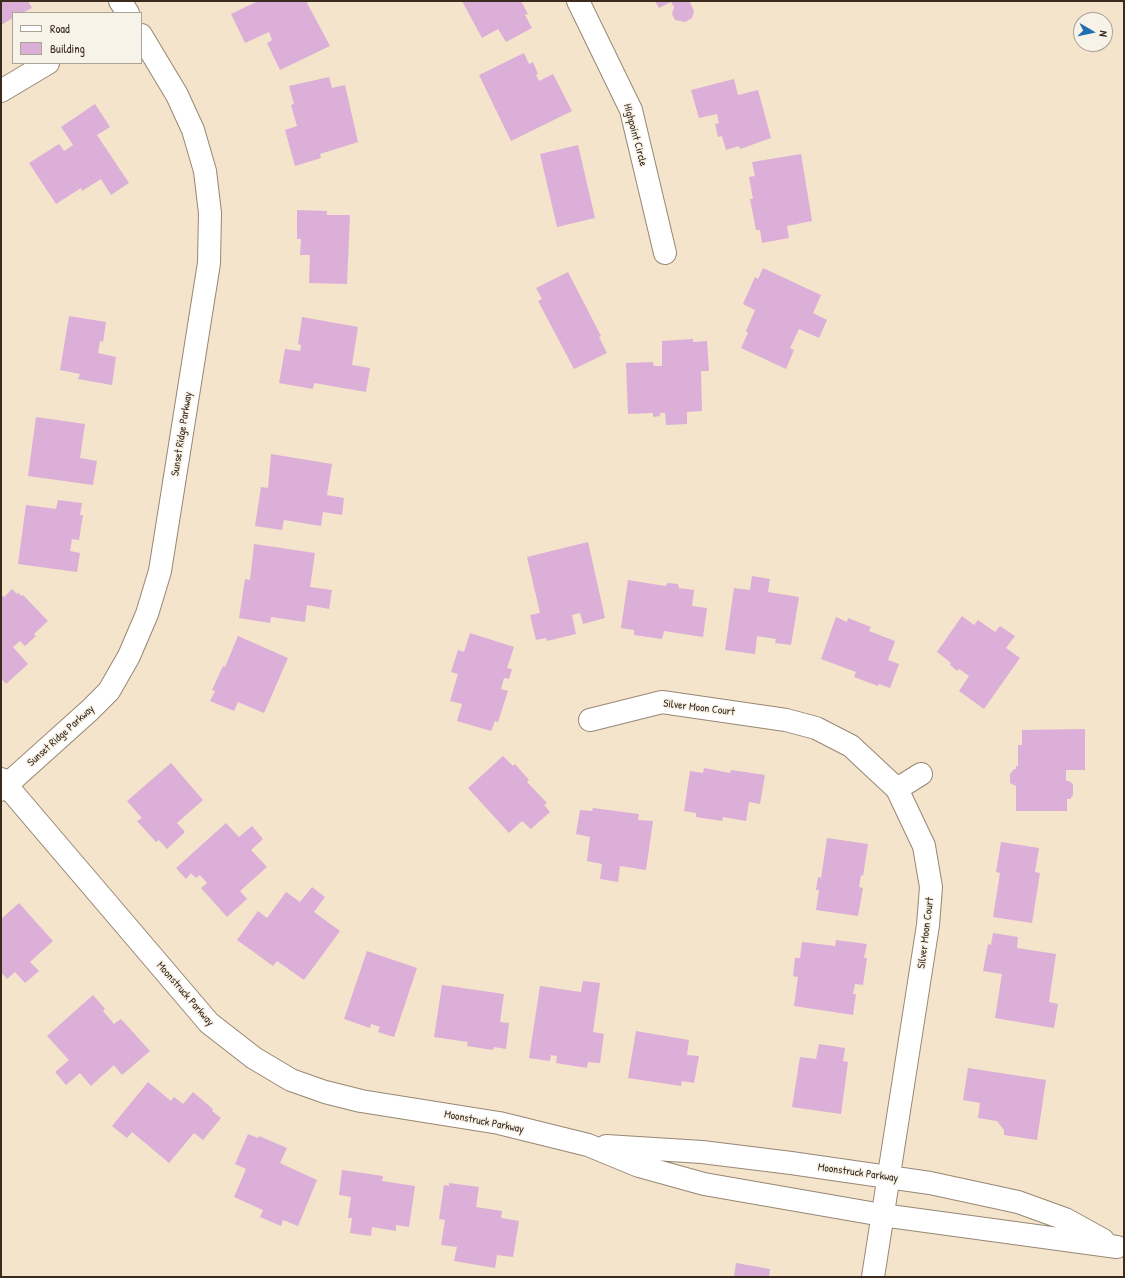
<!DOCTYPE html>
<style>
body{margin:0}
#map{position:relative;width:1125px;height:1278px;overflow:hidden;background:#f3e4cb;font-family:"Patrick Hand",sans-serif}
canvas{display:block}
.frame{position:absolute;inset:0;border:2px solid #3b2a1e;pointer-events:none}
.legend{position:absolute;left:12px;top:12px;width:130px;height:52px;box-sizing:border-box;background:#f7f3e8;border:1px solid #aca397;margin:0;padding:5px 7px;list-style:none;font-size:12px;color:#3b2a1e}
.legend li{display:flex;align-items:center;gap:8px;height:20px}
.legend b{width:20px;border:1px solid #aca397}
.north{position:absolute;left:1073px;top:12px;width:40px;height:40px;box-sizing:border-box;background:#f7f3e8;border:1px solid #aca397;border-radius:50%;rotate:99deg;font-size:11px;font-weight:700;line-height:16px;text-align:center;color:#3b2a1e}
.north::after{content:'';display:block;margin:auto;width:14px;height:18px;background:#1f6fb2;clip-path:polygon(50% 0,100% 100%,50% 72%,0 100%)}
</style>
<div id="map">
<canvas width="1125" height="1278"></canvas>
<div class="frame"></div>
<ul class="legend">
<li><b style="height:5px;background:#fff"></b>Road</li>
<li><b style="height:11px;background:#dbafd8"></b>Building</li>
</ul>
<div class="north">N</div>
</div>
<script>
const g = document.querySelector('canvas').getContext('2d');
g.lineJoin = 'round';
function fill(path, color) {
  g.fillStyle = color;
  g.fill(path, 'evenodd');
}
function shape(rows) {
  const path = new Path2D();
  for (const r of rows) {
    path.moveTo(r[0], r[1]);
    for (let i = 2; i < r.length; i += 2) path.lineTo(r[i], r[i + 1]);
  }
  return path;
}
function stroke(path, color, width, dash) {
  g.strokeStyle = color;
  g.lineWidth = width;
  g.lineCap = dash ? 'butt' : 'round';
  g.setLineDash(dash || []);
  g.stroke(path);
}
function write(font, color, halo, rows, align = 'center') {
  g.font = font + ' "Patrick Hand",sans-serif';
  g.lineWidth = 3;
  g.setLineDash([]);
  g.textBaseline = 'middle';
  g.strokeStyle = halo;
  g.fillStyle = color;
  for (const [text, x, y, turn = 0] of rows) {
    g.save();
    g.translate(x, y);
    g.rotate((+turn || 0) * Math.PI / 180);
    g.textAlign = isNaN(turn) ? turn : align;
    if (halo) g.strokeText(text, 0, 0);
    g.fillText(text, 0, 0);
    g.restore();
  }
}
const building = shape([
 [1,1,28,1,32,8,22,13,13,13,13,18,1,25],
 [258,1,306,1,330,46,280,70,267,43,272,40,269,32,245,43,231,14],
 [462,1,521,1,528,14,525,15,532,28,506,42,498,29,482,38],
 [655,1,690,2,694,11,692,18,685,22,675,20,672,14,674,7,671,2,659,8],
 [524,53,529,64,533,62,538,74,536,75,539,81,553,74,572,111,511,141,479,75],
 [329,77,332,88,345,85,358,142,320,154,321,158,295,166,285,130,297,126,291,105,294,104,289,86],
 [734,79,738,95,758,90,771,138,740,149,739,146,726,150,722,136,718,137,715,124,719,123,717,114,699,118,691,90],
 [95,104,110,127,97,135,129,183,111,195,101,179,82,191,81,188,56,204,29,163,59,144,64,151,73,145,61,127],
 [578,145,595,218,557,227,540,154],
 [801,154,812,221,787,226,789,238,762,243,760,230,756,230,750,199,753,199,749,177,755,176,752,162],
 [297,210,327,211,327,215,350,215,347,284,309,283,310,255,300,255,301,239,297,239],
 [763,268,821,295,813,313,827,320,819,338,799,329,790,348,794,350,786,369,741,348,748,333,746,331,755,310,743,304,755,277,758,279],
 [568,272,601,336,599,337,607,353,574,369,538,301,542,299,536,288],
 [69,316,106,322,103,342,100,341,98,353,116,357,112,385,78,379,80,374,60,370],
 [302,317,358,327,352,365,370,368,366,392,314,383,313,389,279,383,285,349,300,351,301,345,298,344],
 [693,339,693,342,707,341,709,371,701,371,702,411,687,412,687,424,666,425,665,413,660,413,660,416,653,417,653,413,628,414,626,363,653,362,654,366,662,366,662,341],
 [36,417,85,424,80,458,97,461,93,485,28,476],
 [271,454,332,464,327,495,344,498,342,515,323,512,321,526,284,520,282,530,255,526,261,487,268,488],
 [58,500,82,503,80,515,83,515,79,540,72,539,70,551,80,553,77,572,18,564,26,505,56,509],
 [588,542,605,618,583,624,580,613,572,615,576,634,547,641,546,638,536,640,530,615,540,613,527,557],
 [254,544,315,553,310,587,332,590,329,609,307,605,305,622,271,617,270,623,239,618,245,579,250,580],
 [752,576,770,579,768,592,799,597,791,645,775,643,776,639,757,636,755,654,725,650,734,588,750,590],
 [628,580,665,586,668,583,678,584,679,588,694,590,692,606,707,608,703,637,664,631,662,639,634,635,634,630,621,628],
 [12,589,17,594,19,593,21,596,23,595,48,621,34,634,36,636,25,646,20,641,13,647,28,664,6,684,1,678,1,594,4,597],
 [962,616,974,625,978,620,995,632,1000,626,1015,636,1006,648,1020,658,984,709,959,691,969,676,959,669,957,671,950,665,951,663,937,652],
 [836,617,847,622,848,618,871,627,869,631,895,641,888,660,899,664,890,688,879,684,878,686,854,677,856,672,821,659],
 [470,633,514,647,507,668,512,669,509,679,504,678,501,689,508,691,498,722,495,721,491,731,457,721,462,704,450,701,458,674,451,672,458,650,464,652],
 [238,636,288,658,264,713,238,702,234,711,210,701,215,691,212,690,223,666,225,667],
 [1085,729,1085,770,1066,770,1066,781,1069,781,1073,784,1073,795,1070,799,1067,799,1067,811,1016,811,1016,786,1010,783,1010,774,1014,769,1016,769,1016,766,1018,766,1018,745,1022,745,1022,730],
 [503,756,513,766,515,764,529,780,527,782,547,803,544,805,550,812,531,829,522,821,509,833,468,788],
 [171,763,203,800,177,823,185,832,167,849,159,840,156,842,137,821,142,818,127,801],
 [704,768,730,773,731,770,765,775,760,804,749,802,746,821,723,817,722,821,696,817,696,813,684,811,690,771,703,773],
 [593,808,639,814,638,820,653,821,646,870,620,866,618,882,600,879,602,864,587,861,590,837,576,834,580,810,592,811],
 [226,823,239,837,252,826,263,839,251,850,267,867,240,891,247,899,227,917,201,888,207,883,200,875,196,878,191,873,186,879,176,868],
 [827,838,868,844,863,876,861,875,859,887,863,888,858,916,816,910,819,890,816,890,818,877,821,878],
 [1001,842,1039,848,1035,872,1040,873,1032,923,993,917,1000,873,996,872],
 [312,887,325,897,314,912,340,931,304,980,277,961,273,966,237,940,258,911,267,918,286,892,300,902],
 [19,903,53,941,30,962,39,971,25,983,15,972,7,979,1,972,1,919],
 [993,933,1018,937,1017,948,1056,954,1049,1002,1058,1004,1054,1028,995,1018,1002,974,983,971,988,944,991,945],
 [836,940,867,944,864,958,867,958,863,985,855,984,853,994,856,994,853,1015,794,1006,798,977,793,976,795,958,800,958,802,942,835,946],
 [367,951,417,968,394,1037,378,1032,380,1027,371,1024,370,1028,344,1019],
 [583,981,600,983,593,1032,604,1034,600,1063,588,1062,587,1068,556,1063,557,1056,551,1055,550,1061,529,1058,540,986,581,992],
 [442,985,504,994,500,1022,509,1023,506,1049,494,1047,493,1050,467,1046,468,1042,434,1037],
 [93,995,105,1009,103,1011,114,1024,121,1019,150,1051,122,1075,114,1065,91,1086,80,1073,66,1085,55,1072,69,1060,47,1036],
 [636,1031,689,1040,687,1055,699,1056,694,1083,682,1081,681,1086,628,1078],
 [819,1044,845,1048,843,1061,848,1062,841,1114,792,1107,800,1057,816,1059],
 [968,1068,1046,1080,1037,1140,1004,1135,1004,1130,997,1121,978,1118,980,1103,963,1100],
 [148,1082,171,1101,174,1097,183,1104,193,1092,213,1109,212,1111,221,1118,203,1140,194,1133,169,1163,132,1132,127,1138,112,1126],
 [248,1134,258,1138,259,1136,287,1148,280,1163,317,1180,298,1226,283,1220,281,1226,260,1217,263,1210,234,1197,246,1169,235,1164],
 [342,1170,383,1176,382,1181,415,1186,409,1227,396,1225,396,1231,372,1227,371,1236,350,1233,352,1218,348,1218,351,1197,339,1195],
 [449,1183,479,1187,476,1207,502,1211,501,1218,519,1221,513,1257,497,1255,495,1268,454,1261,457,1247,441,1245,445,1220,439,1219,444,1185,449,1186],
 [736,1263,770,1269,769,1277,734,1277]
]);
const minor = shape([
 [120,1,128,13],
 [578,1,631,110,665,253],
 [1,91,48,63],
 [590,720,662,702,786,720,816,728,851,746,897,789,924,846,931,887,928,925,873,1277],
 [1,779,209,1023,254,1058,291,1080,325,1092,361,1101,499,1123,588,1145,639,1166,704,1184,882,1215,1117,1247],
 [897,789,921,774],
 [1,790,90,710,109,691,129,656,147,614,160,571,209,263,210,213,205,171,193,130,177,95,141,35],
 [606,1146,702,1152,791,1163,930,1183,1018,1202,1065,1219,1103,1240]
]);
const streetNames = [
 ["Highpoint Circle",635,135,75],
 ["Sunset Ridge Parkway",182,434,-81],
 ["Silver Moon Court",699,708,7],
 ["Sunset Ridge Parkway",61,736,-42],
 ["Silver Moon Court",926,933,-83],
 ["Moonstruck Parkway",185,994,49],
 ["Moonstruck Parkway",484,1122,11],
 ["Moonstruck Parkway",858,1173,8]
];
fill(building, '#dbafd8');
stroke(minor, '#978774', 24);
stroke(minor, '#fff', 22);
write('11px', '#3b2a1e', '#f7f3e8', streetNames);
</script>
